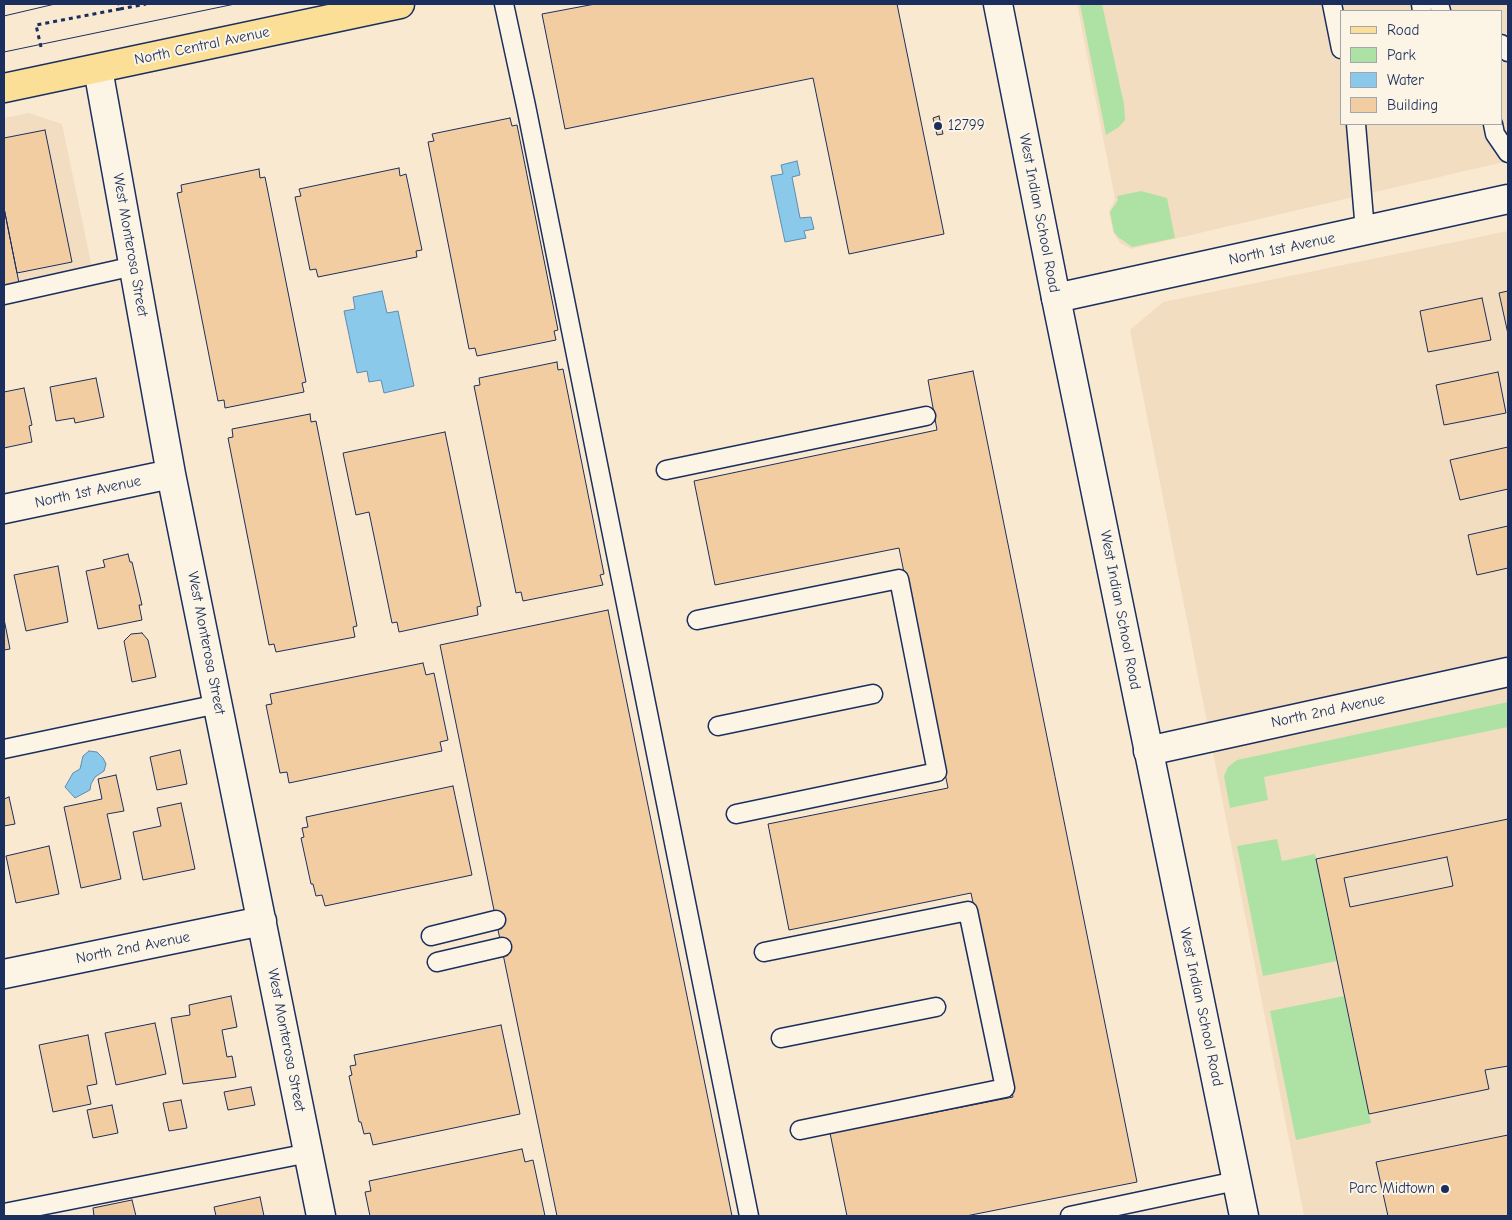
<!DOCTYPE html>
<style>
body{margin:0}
#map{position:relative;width:1512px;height:1220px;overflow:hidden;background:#f9e9d1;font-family:"Comic Neue",sans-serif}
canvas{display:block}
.frame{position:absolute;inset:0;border:5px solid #1b2f5e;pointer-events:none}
.legend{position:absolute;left:1340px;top:10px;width:162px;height:115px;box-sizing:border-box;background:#fcf5e5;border:1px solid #a2a6af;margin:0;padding:6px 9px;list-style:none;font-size:15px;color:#1b2f5e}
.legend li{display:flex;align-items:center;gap:10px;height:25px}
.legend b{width:25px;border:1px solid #a2a6af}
</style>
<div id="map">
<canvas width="1512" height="1220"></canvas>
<div class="frame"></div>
<ul class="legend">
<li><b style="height:6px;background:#fbdf96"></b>Road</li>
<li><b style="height:14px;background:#aee2a4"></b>Park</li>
<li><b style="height:14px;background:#8ac9ea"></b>Water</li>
<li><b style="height:14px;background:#f3cda2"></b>Building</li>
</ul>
</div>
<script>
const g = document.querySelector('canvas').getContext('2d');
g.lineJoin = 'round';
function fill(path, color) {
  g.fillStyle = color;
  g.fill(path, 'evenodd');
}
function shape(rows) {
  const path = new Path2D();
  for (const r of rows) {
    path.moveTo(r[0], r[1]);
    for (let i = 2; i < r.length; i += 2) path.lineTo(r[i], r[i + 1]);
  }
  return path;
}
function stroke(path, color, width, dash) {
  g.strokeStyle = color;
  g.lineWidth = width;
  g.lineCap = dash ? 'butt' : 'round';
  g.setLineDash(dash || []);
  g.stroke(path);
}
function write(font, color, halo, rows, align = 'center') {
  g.font = font + ' "Comic Neue",sans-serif';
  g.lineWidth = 4;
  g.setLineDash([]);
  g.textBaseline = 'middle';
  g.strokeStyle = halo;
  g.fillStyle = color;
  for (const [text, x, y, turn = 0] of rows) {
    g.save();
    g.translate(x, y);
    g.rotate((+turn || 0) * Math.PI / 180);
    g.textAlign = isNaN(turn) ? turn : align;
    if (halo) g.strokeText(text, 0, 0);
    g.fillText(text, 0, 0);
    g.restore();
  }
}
const built = shape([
 [1077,4,1508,4,1508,161,1131,249,1120,243,1113,232,1109,212,1115,199],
 [1341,11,1501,11,1501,124,1341,124],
 [29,113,62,124,93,272,4,293,4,118],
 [1508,231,1508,1216,1304,1216,1130,330,1163,302]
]);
const green = shape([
 [1080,4,1102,4,1124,104,1125,120,1119,127,1106,135],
 [1141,191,1167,198,1175,238,1132,247,1118,237,1114,232,1110,212,1118,200,1117,196],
 [1508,702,1508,727,1264,777,1268,800,1230,808,1224,776,1228,767,1237,760],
 [1277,839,1282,861,1315,854,1337,961,1263,976,1237,846],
 [1344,996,1371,1123,1296,1140,1270,1011]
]);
const water = shape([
 [797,161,800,175,792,177,800,218,811,217,814,229,804,231,806,238,785,242,771,176,783,174,781,165,797,161],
 [382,291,387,313,398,311,414,386,384,393,381,380,369,382,367,371,357,373,344,311,355,309,353,297,382,291],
 [89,751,97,752,103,758,106,764,104,771,95,777,91,784,90,790,75,798,65,787,73,773,80,769,83,756,89,751]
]);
const building = shape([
 [595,4,897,4,944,234,849,254,813,78,565,129,542,14,595,4],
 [939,116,943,134,937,135,933,118,939,116],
 [510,118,512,126,517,125,558,330,554,331,556,340,477,356,475,348,469,349,428,142,434,141,432,134,510,118],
 [45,130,72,262,17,273,4,208,4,138,45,130],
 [399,168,400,176,406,174,422,250,416,251,417,257,318,277,316,269,310,270,295,197,301,196,299,189,399,168],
 [259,169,260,178,265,177,306,382,302,383,304,392,225,408,224,400,218,401,177,193,182,192,181,185,259,169],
 [4,208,19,283,4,286,4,208],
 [1508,291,1508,334,1499,293,1508,291],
 [1482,298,1491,340,1428,352,1420,311,1482,298],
 [557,362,558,370,563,369,604,574,600,575,603,585,523,601,521,592,516,593,474,386,480,385,479,378,557,362],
 [973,371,1137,1182,966,1216,847,1216,830,1133,1013,1097,971,893,789,930,768,824,948,788,899,548,715,585,694,481,937,430,928,380,973,371],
 [1498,372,1506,413,1444,425,1436,385,1498,372],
 [96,378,104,417,75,423,74,418,56,421,50,387,96,378],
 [24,388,32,425,29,426,32,442,4,448,4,392,24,388],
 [310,414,311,422,316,421,357,626,353,627,355,637,276,652,274,644,269,645,228,438,233,437,232,429,310,414],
 [445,432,481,606,477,607,478,615,399,632,397,622,392,623,369,512,356,515,343,453,445,432],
 [1508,447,1508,489,1460,500,1450,460,1508,447],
 [1508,526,1508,568,1477,575,1468,535,1508,526],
 [128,554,130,562,132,562,142,605,139,605,142,620,98,629,86,571,105,567,103,560,128,554],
 [58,566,68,622,26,631,14,575,58,566],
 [608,610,732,1216,557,1216,496,920,440,645,608,610],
 [4,619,10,649,4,650,4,619],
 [142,633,148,640,156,677,132,682,124,641,131,634,142,633],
 [423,663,426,675,434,673,448,740,440,742,442,751,289,783,287,772,280,773,266,705,272,704,270,694,423,663],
 [180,750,187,784,157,790,150,757,180,750],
 [116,775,124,811,107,814,121,879,81,888,64,807,102,799,98,779,116,775],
 [453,786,472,875,325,906,322,895,316,896,313,884,311,884,301,838,304,837,302,828,308,827,306,817,453,786],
 [9,797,15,824,4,826,4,799,9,797],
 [181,803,195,869,143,880,133,832,161,826,157,808,181,803],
 [1508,819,1508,1066,1485,1070,1489,1089,1369,1114,1316,859,1508,819],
 [1447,857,1453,886,1350,907,1344,878,1447,857],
 [49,846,59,894,16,903,6,856,49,846],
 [231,996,237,1027,222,1030,227,1057,232,1056,236,1077,183,1084,171,1018,190,1015,189,1005,231,996],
 [155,1023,166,1074,116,1085,105,1033,155,1023],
 [501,1025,520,1114,373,1145,370,1133,364,1134,361,1122,359,1122,349,1076,352,1075,350,1066,356,1065,354,1055,501,1025],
 [88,1035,97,1084,87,1086,91,1104,53,1112,39,1045,88,1035],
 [251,1087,255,1105,228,1110,224,1092,251,1087],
 [181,1100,187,1128,169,1131,163,1103,181,1100],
 [112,1105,118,1133,93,1138,87,1110,112,1105],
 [1508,1135,1508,1216,1388,1216,1376,1162,1508,1135],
 [522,1149,525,1162,533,1160,545,1216,370,1216,365,1192,371,1191,369,1181,522,1149],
 [260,1197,264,1216,216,1216,214,1207,260,1197],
 [132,1200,136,1216,94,1216,93,1208,132,1200]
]);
const path = shape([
 [120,9,146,4],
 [41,47,36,25,120,9,119,4]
]);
const lane = shape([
 [504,4,526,106,749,1216],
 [1332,4,1341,49],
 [1421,4,1422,11],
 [1439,4,1441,11],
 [1501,44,1508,52],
 [1356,124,1365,231],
 [1493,124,1495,134,1508,153],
 [4,295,134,266],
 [666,470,926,416],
 [697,620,899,579,937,772,736,814],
 [718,726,873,694],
 [4,749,218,704],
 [431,936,496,920],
 [764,952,968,911,1005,1088,800,1130],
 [437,962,502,947],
 [781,1038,936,1007],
 [4,1213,309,1153],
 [1070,1216,1236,1181]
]);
const street = shape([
 [98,69,171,474,321,1216],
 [1056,298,1508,199],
 [4,509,171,474],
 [1148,751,1508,672],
 [4,974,262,921]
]);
const secondary = shape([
 [998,4,1056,298,1244,1216]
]);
const primary = shape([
 [4,88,400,4]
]);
const tram = shape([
 [4,16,55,4],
 [4,52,235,4]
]);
const markers = [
 [938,126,5,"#1b2f5e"],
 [1445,1189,5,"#1b2f5e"]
];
const streetNames = [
 ["North Central Avenue",202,46,-12],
 ["West Indian School Road",1039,213,79],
 ["West Monterosa Street",130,245,80],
 ["North 1st Avenue",1282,249,-12],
 ["North 1st Avenue",88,492,-12],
 ["West Indian School Road",1120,610,79],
 ["West Monterosa Street",206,643,79],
 ["North 2nd Avenue",1328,711,-12],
 ["North 2nd Avenue",133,948,-11],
 ["West Indian School Road",1201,1007,78],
 ["West Monterosa Street",286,1040,79]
];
const poiNames = [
 ["12799",948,126],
 ["Parc Midtown",1435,1189,"right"]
];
fill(built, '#f3ddc1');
fill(green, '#aee2a4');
fill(water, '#8ac9ea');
stroke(water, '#5e8bb2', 1);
fill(building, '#f3cda2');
stroke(building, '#1b2f5e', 1);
stroke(lane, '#1b2f5e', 21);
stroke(street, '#1b2f5e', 31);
stroke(secondary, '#1b2f5e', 31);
stroke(primary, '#1b2f5e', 31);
stroke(path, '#1b2f5e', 3, [4, 4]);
stroke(lane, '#fcf5e5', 18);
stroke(street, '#fcf5e5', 28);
stroke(secondary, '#fcf5e5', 28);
stroke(primary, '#fbdf96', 28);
stroke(tram, '#1b2f5e', 1);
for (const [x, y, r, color] of markers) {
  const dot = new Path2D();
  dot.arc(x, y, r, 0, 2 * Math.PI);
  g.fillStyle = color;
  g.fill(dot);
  stroke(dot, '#fcf5e5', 2);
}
write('15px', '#1b2f5e', '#fcf5e5', streetNames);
write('15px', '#1b2f5e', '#fcf5e5', poiNames, 'left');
</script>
